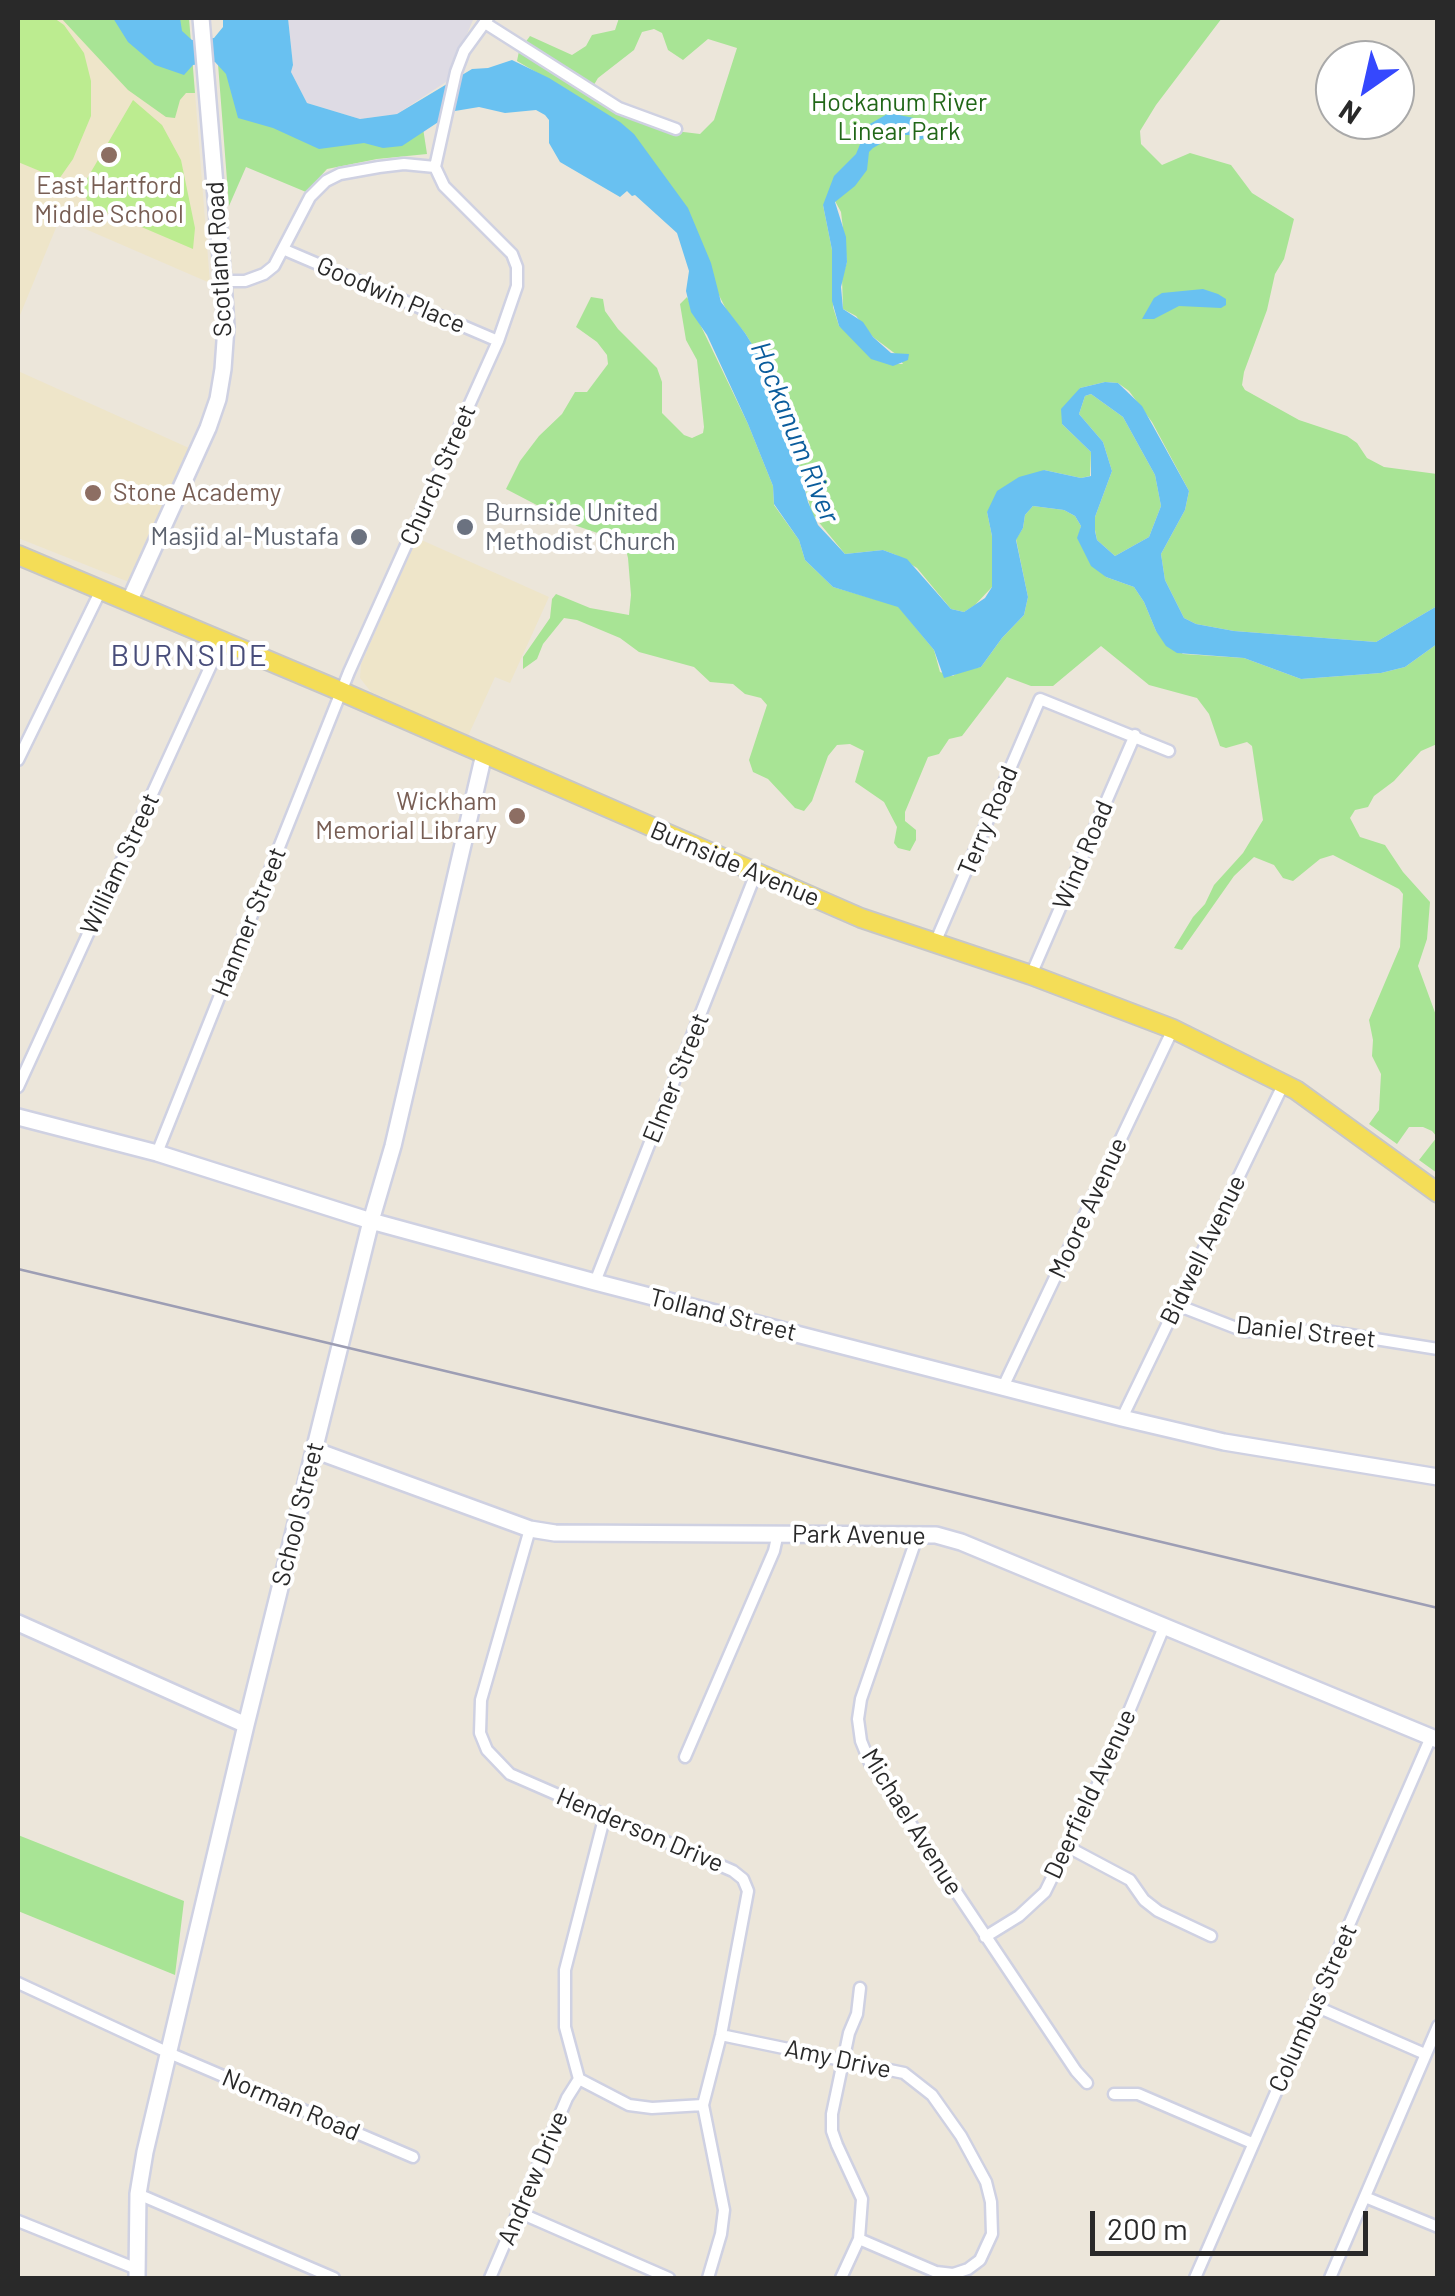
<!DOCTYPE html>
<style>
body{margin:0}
#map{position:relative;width:1455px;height:2296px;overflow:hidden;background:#ece6da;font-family:Barlow,sans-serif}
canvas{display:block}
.frame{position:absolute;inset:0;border:20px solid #292929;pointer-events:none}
.north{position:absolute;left:1315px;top:40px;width:100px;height:100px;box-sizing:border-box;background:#fff;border:2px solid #a9a9a9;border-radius:50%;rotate:214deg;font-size:28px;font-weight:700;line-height:40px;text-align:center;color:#292929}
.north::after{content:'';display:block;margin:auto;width:35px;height:45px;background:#3548fe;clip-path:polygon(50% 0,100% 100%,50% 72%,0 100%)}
.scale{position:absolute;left:1090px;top:2211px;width:278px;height:45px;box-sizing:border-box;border:5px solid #292929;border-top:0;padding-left:12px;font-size:30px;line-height:35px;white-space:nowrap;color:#292929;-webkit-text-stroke:8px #fff;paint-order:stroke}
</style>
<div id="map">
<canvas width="1455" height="2296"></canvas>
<div class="frame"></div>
<div class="north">N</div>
<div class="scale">200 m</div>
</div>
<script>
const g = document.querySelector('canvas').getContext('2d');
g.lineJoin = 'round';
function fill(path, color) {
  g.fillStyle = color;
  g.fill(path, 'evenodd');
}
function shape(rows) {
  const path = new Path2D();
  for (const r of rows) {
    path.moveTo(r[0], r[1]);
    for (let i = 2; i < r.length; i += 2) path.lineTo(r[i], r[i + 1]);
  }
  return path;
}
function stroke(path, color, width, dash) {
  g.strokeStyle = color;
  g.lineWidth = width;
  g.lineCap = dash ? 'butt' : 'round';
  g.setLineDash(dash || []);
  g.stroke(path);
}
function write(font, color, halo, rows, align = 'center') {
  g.font = font + ' Barlow,sans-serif';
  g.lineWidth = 8;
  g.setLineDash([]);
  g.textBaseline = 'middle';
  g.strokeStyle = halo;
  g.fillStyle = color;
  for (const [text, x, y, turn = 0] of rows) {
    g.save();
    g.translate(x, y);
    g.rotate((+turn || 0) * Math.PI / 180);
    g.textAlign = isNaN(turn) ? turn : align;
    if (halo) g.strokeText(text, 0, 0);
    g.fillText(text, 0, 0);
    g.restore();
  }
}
const industrial = shape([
 [288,18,471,18,473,20,446,82,397,114,360,119,307,103,291,72,293,65]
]);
const education = shape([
 [18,18,85,18,159,91,195,93,210,283,60,218,18,320],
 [18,371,189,448,129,582,18,538],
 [417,538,549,597,510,683,495,677,468,736,371,692,360,678,361,664]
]);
const green = shape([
 [61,18,189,18,195,93,186,93,180,100,175,118,166,117,128,90],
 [619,18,1222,18,1156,105,1140,131,1141,144,1162,165,1190,153,1231,165,1252,193,1294,219,1284,259,1275,274,1267,310,1244,372,1242,385,1245,390,1299,420,1347,436,1357,443,1367,458,1384,467,1437,474,1437,606,1376,642,1234,631,1196,624,1184,618,1165,580,1161,554,1185,510,1189,491,1152,422,1129,391,1118,383,1105,382,1080,388,1062,424,1091,452,1090,476,1081,478,1044,470,987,512,992,536,992,587,975,605,964,612,951,609,917,568,896,555,883,550,845,554,812,514,779,388,745,333,728,313,696,250,580,98,517,61,519,51,530,36,572,55,586,46,592,35,615,30],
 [654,29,662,33,668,50,683,60,708,39,737,48,714,120,700,134,659,129,623,112,592,88,598,78,634,50,642,32],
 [835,201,841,212,847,262,842,278,843,309,856,316,873,337,897,355,903,364,896,364,839,326,833,307,832,250,823,205],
 [217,51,311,125,421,115,427,154,377,159,327,169,306,192,246,167,229,206],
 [591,297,603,299,605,311,618,329,657,368,662,382,662,413,684,435,692,438,703,433,704,427,697,360,686,340,680,304,687,297,748,424,773,486,774,505,799,540,805,560,833,587,898,606,934,650,940,672,953,676,960,671,981,667,1002,638,1024,615,1028,597,1016,539,1023,528,1025,515,1033,506,1064,510,1075,516,1081,526,1078,538,1084,549,1106,577,1134,587,1144,602,1156,631,1183,654,1244,658,1301,679,1381,673,1405,667,1437,644,1437,744,1421,751,1394,781,1374,796,1368,807,1355,810,1350,818,1360,837,1385,845,1403,872,1430,902,1427,939,1418,966,1437,1018,1437,1173,1419,1160,1437,1137,1432,1131,1423,1127,1409,1127,1397,1144,1369,1124,1379,1110,1381,1074,1372,1056,1373,1040,1369,1020,1400,947,1403,894,1399,889,1333,855,1320,859,1293,881,1283,878,1274,865,1254,857,1234,876,1182,950,1174,948,1193,917,1205,904,1214,885,1243,853,1263,820,1252,746,1247,742,1226,748,1220,746,1209,714,1197,698,1149,685,1101,646,1053,686,1031,686,1007,677,962,736,949,739,939,754,928,757,905,812,905,821,916,830,916,840,910,851,898,848,894,843,897,827,884,802,855,782,864,751,850,744,837,745,828,756,812,801,804,811,795,808,768,779,753,772,749,760,767,705,761,698,745,694,733,684,710,682,694,667,639,652,620,638,577,620,564,618,543,644,537,659,523,669,523,657,550,618,552,599,556,594,590,608,629,615,631,595,628,558,624,542,577,526,506,489,520,461,539,436,562,414,575,392,587,392,608,364,607,355,597,342,576,327],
 [1091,394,1123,417,1155,475,1161,506,1149,537,1115,556,1097,540,1095,530,1095,517,1112,471,1103,442,1079,414,1085,396],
 [18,1835,184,1901,175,1975,18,1911]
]);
const pitch = shape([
 [18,18,54,18,64,25,84,53,91,81,91,116,73,159,59,179,18,162],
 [133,100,162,125,181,160,195,228,193,249,90,205,81,189]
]);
const water = shape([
 [113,18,180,18,182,31,192,40,214,38,223,27,223,18,288,18,293,65,291,72,307,103,360,119,397,114,472,69,488,68,512,60,549,78,620,122,634,134,688,208,711,263,721,302,745,333,779,388,808,502,818,525,845,554,883,550,907,559,951,609,964,612,985,598,992,587,992,536,987,512,997,491,1019,477,1044,470,1081,478,1091,476,1091,452,1062,424,1061,409,1080,388,1105,382,1118,383,1142,406,1189,491,1185,510,1161,554,1165,580,1184,618,1196,624,1234,631,1376,642,1437,606,1437,644,1405,667,1381,673,1301,679,1244,658,1177,653,1166,646,1156,631,1144,602,1134,587,1106,577,1091,566,1077,538,1081,526,1075,516,1064,510,1033,506,1025,515,1023,528,1016,540,1028,597,1024,615,1002,638,981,667,944,678,934,650,898,607,833,587,805,560,799,540,774,504,773,486,748,424,707,335,691,312,686,291,689,271,677,233,635,195,632,196,627,191,620,197,560,162,549,143,549,120,545,115,536,110,505,113,479,107,455,111,402,146,383,148,364,143,319,149,273,128,238,118,226,74,215,62,193,65,184,75,155,65,128,42],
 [1091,394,1123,417,1155,475,1161,506,1149,537,1115,556,1097,540,1095,531,1095,517,1112,471,1103,442,1079,414,1085,396],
 [889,113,914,118,925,138,920,140,909,135,896,135,873,148,869,152,867,170,855,186,835,202,846,237,847,262,841,287,843,309,863,322,873,337,891,353,909,354,908,360,893,366,871,359,839,326,832,301,832,250,823,205,834,176,856,154,868,125],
 [1203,289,1218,294,1226,299,1226,305,1221,308,1179,306,1154,319,1142,319,1154,298,1162,293]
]);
const street = shape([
 [485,23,619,108,676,129],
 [285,250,498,341],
 [223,281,245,281,264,274,274,266,310,197,326,181,340,174,379,167,404,164,435,167],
 [18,760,101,590],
 [935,943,1040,699,1169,751],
 [1031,975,1135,735],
 [18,1087,222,641],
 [157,1153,349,672,498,341,517,286,517,267,512,254,444,186,435,167,456,72,464,51,488,18],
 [595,1282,756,873],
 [1177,1305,1244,1331,1325,1331,1438,1349],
 [1003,1387,1173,1029],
 [1122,1418,1284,1083],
 [530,1529,481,1700,480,1733,487,1750,510,1774,733,1871,743,1879,748,1891,721,2035,703,2105,724,2210,721,2234,708,2278],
 [918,1534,861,1699,858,1719,861,1741,870,1763,1076,2071,1087,2083],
 [685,1757,774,1551,778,1533],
 [605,1815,565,1970,565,2027,579,2079,629,2105,652,2108,703,2105],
 [1068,1847,1130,1880,1144,1900,1158,1911,1211,1936],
 [985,1937,1019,1916,1045,1892,1103,1774,1164,1627],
 [18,1983,169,2053,413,2157],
 [1315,2006,1425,2054],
 [721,2035,904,2073,932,2095,961,2136,986,2182,991,2202,992,2234,980,2260,968,2269,953,2274,936,2272,859,2239],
 [1114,2094,1138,2094,1252,2143],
 [138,2194,334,2278],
 [1365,2197,1438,2227],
 [518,2212,669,2278],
 [18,2221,137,2269],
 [490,2278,567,2098,579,2079],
 [841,2278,859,2239,862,2199,837,2145,832,2131,832,2114,849,2033,857,2014,860,1988],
 [1195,2278,1431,1737],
 [1330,2278,1438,2026]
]);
const secondary = shape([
 [129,602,208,428,218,399,223,369,226,327,223,281,201,18],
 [18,1117,157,1153,371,1221,595,1282,1122,1418,1224,1442,1438,1477],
 [314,1450,530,1529,555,1533,936,1535,961,1542,1438,1740],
 [18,1623,246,1725],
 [137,2278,138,2194,145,2152,246,1725,371,1221,393,1146,484,754]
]);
const primary = shape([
 [18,555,331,687,861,918,1031,975,1173,1029,1296,1090,1438,1193]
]);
const rail = shape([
 [18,1269,1438,1608]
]);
const markers = [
 [109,155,10,"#8d6e63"],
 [93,493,10,"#8d6e63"],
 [465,527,10,"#6b7280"],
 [359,537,10,"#6b7280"],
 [517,816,10,"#8d6e63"]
];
const parkNames = [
 ["Hockanum River",899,103],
 ["Linear Park",899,132]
];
const educationNames = [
 ["East Hartford",109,186],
 ["Middle School",109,215],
 ["Stone Academy",113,493,"left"],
 ["Wickham",497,802,"right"],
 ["Memorial Library",497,831,"right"]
];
const streetNames = [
 ["Scotland Road",219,259,-93],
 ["Goodwin Place",391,295,23],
 ["Church Street",438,475,-66],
 ["Terry Road",988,821,-67],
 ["Wind Road",1083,855,-67],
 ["William Street",120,864,-65],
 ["Burnside Avenue",735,864,23],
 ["Hanmer Street",249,922,-68],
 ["Elmer Street",676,1078,-68],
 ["Moore Avenue",1088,1208,-65],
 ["Bidwell Avenue",1203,1250,-64],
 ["Tolland Street",723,1315,14],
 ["Daniel Street",1306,1332,6],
 ["School Street",298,1514,-76],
 ["Park Avenue",859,1535,1],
 ["Deerfield Avenue",1090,1794,-65],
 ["Michael Avenue",912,1822,58],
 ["Henderson Drive",640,1830,23],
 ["Columbus Street",1313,2008,-66],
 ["Amy Drive",838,2059,12],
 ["Norman Road",291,2105,23],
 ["Andrew Drive",533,2178,-67]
];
const worshipNames = [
 ["Burnside United",485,513],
 ["Methodist Church",485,542],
 ["Masjid al-Mustafa",339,537,"right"]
];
const waterNames = [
 ["Hockanum River",795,432,68]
];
const quarterNames = [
 ["BURNSIDE",190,656]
];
fill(industrial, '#dedbe4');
fill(education, '#eee5c9');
fill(green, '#a8e495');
fill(pitch, '#bcec90');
fill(water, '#69c1f1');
stroke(street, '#cfd1e2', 15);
stroke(secondary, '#cfd1e2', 20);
stroke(primary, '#c7c7c7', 22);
stroke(street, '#fff', 10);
stroke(secondary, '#fff', 15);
stroke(primary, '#f4dd57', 18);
stroke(rail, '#9d9eb4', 2.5);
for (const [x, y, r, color] of markers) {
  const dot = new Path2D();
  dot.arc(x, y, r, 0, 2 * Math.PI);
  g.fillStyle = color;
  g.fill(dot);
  stroke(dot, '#fff', 4);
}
write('25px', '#216718', '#fff', parkNames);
write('25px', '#785e54', '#fff', educationNames);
write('25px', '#292929', '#fff', streetNames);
write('25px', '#5b616d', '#fff', worshipNames, 'left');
write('italic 28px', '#0a5c9c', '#fff', waterNames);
g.letterSpacing = '2.5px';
write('30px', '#484d7a', '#fff', quarterNames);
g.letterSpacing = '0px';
</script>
